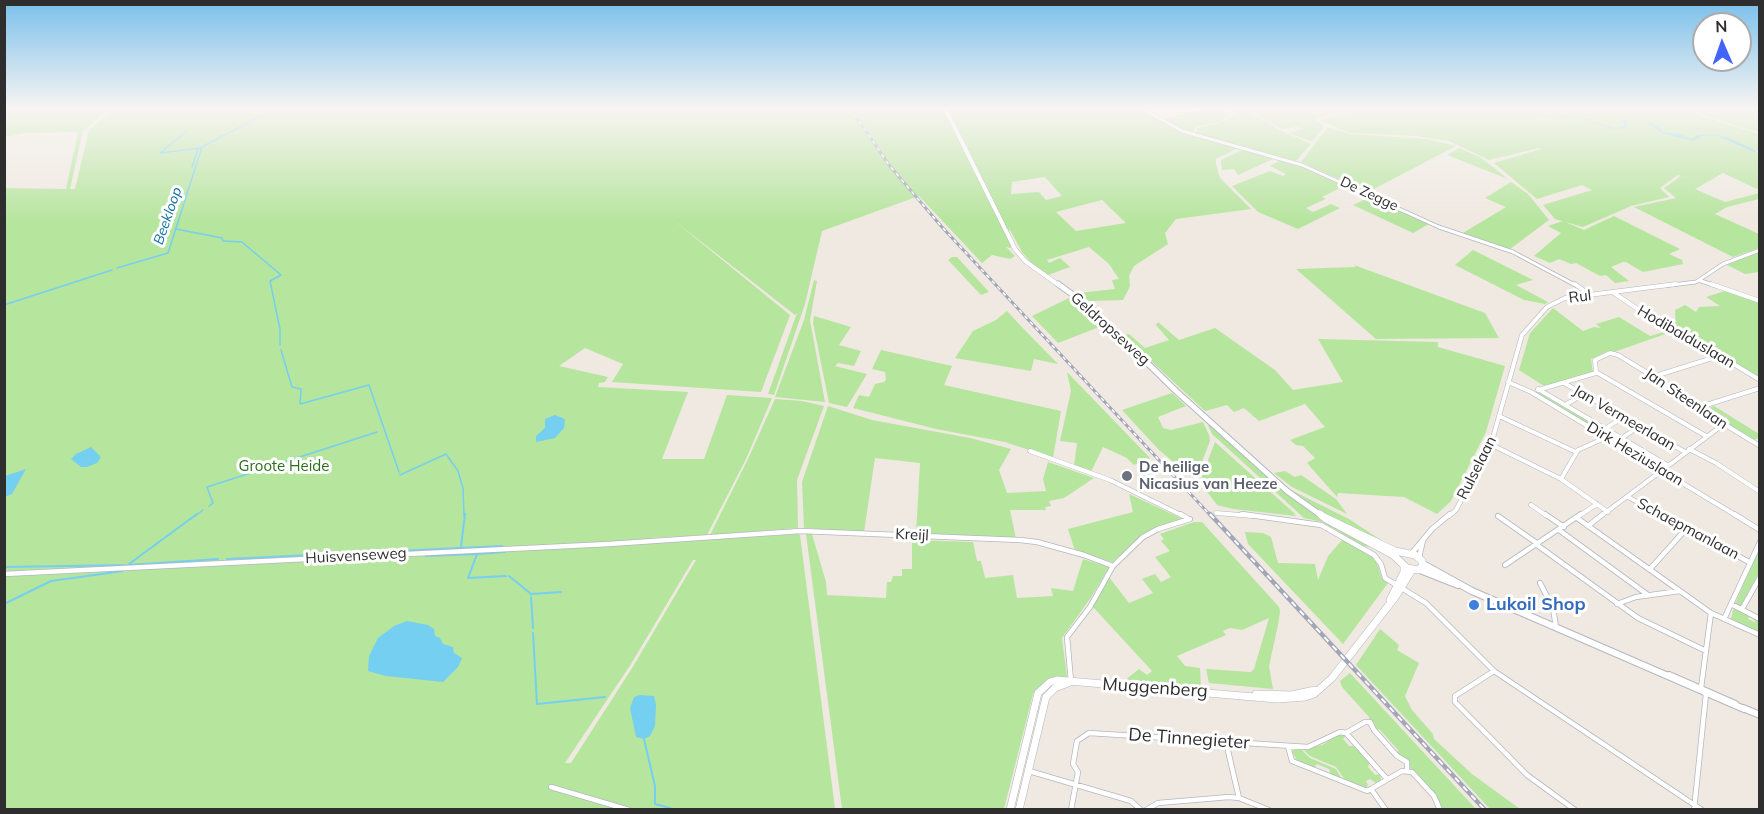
<!DOCTYPE html>
<style>
body{margin:0}
#map{position:relative;width:1764px;height:814px;overflow:hidden;background:#efe9e1;font-family:Mulish,sans-serif}
canvas{display:block}
.frame{position:absolute;inset:0;border:6px solid #2e2e2e;pointer-events:none}
.north{position:absolute;left:1692px;top:12px;width:60px;height:60px;box-sizing:border-box;background:#fff;border:2px solid #ababab;border-radius:50%;rotate:358deg;font-size:16px;font-weight:700;line-height:24px;text-align:center;color:#2e2e2e}
.north::after{content:'';display:block;margin:auto;width:21px;height:27px;background:#4264fb;clip-path:polygon(50% 0,100% 100%,50% 72%,0 100%)}
</style>
<div id="map">
<canvas width="1764" height="814"></canvas>
<div class="frame"></div>
<div class="north">N</div>
</div>
<script>
const g = document.querySelector('canvas').getContext('2d');
g.lineJoin = 'round';
function fill(path, color) {
  g.fillStyle = color;
  g.fill(path, 'evenodd');
}
function shape(rows) {
  const path = new Path2D();
  for (const r of rows) {
    path.moveTo(r[0], r[1]);
    for (let i = 2; i < r.length; i += 2) path.lineTo(r[i], r[i + 1]);
  }
  return path;
}
function stroke(path, color, width, dash) {
  g.strokeStyle = color;
  g.lineWidth = width;
  g.lineCap = dash ? 'butt' : 'round';
  g.setLineDash(dash || []);
  g.stroke(path);
}
function write(font, color, halo, rows, align = 'center') {
  g.font = font + ' Mulish,sans-serif';
  g.lineWidth = 6;
  g.setLineDash([]);
  g.textBaseline = 'middle';
  g.strokeStyle = halo;
  g.fillStyle = color;
  for (const [text, x, y, turn = 0] of rows) {
    g.save();
    g.translate(x, y);
    g.rotate((+turn || 0) * Math.PI / 180);
    g.textAlign = isNaN(turn) ? turn : align;
    if (halo) g.strokeText(text, 0, 0);
    g.fillText(text, 0, 0);
    g.restore();
  }
}
const green = shape([
 [4,108,111,108,83,131,70,189,75,189,89,130,115,108,1139,108,1178,131,1238,148,1216,159,1216,164,1220,178,1251,209,1176,219,1165,233,1168,244,1134,266,1129,276,1130,286,1123,300,1089,301,1078,293,1115,289,1112,280,1119,279,1109,264,1089,247,1047,260,1049,263,1060,258,1070,267,1048,275,1032,264,1022,252,1009,228,1011,248,1006,247,1015,256,1010,259,992,255,982,263,919,196,822,231,805,304,774,395,768,394,797,313,795,315,672,219,790,315,761,392,612,382,623,364,585,348,559,366,608,377,605,382,599,383,598,387,688,392,662,459,704,459,727,395,772,398,746,459,707,535,649,538,722,539,798,534,800,535,835,809,5,809,5,188,66,189,78,132,25,133,5,137],
 [1045,177,1062,196,1046,200,1039,192,1011,194,1012,182],
 [1102,200,1126,223,1076,231,1056,212],
 [693,560,696,560,634,665,571,763,565,763,631,664],
 [1209,108,1221,110,1229,115,1221,121,1195,127,1194,132,1180,129,1163,119],
 [1218,108,1243,108,1284,132,1311,144,1296,161,1197,134,1197,128,1224,121,1236,113,1230,109],
 [1246,108,1347,108,1349,111,1314,119,1324,126,1312,142,1289,133,1304,129,1298,127,1282,129],
 [1350,108,1526,108,1529,114,1540,120,1555,118,1547,116,1538,118,1531,114,1528,108,1678,108,1759,134,1759,152,1730,140,1759,154,1759,190,1723,173,1695,189,1725,202,1759,193,1759,199,1727,207,1715,214,1759,234,1759,248,1733,257,1634,207,1676,198,1664,188,1681,176,1678,175,1660,188,1669,197,1631,206,1583,227,1555,219,1543,205,1592,190,1582,185,1537,199,1494,163,1541,149,1539,148,1489,160,1449,141,1416,136,1349,133,1320,120,1353,112],
 [1684,108,1759,108,1759,132,1740,127],
 [1328,127,1350,134,1427,139,1456,146,1368,192,1301,162],
 [1459,148,1480,157,1508,179,1447,155],
 [1244,149,1275,158,1238,175,1234,169,1222,170,1221,160],
 [1281,160,1306,167,1346,185,1322,197,1326,199,1306,208,1313,212,1331,204,1340,208,1298,229,1258,212,1232,186,1270,171,1283,176,1286,174,1270,166],
 [1511,182,1528,194,1549,220,1510,249,1463,233,1506,207,1485,198],
 [1370,197,1428,223,1429,224,1413,233,1353,205],
 [1614,216,1680,249,1669,254,1682,260,1683,264,1643,272,1626,262,1623,262,1611,267,1629,281,1615,283,1606,275,1600,276,1576,263,1571,264,1559,259,1550,263,1534,256,1561,233,1548,226,1563,221,1584,230],
 [1473,250,1533,280,1516,285,1548,302,1545,304,1524,300,1455,265],
 [1759,251,1759,272,1745,274,1725,264],
 [952,257,957,257,989,292,981,295,948,260],
 [1354,265,1485,313,1499,338,1376,339,1296,269,1356,267],
 [814,280,817,281,810,320,825,402,775,397,804,320],
 [1725,291,1759,302,1759,378,1669,328,1676,326,1675,310,1685,305,1696,312,1699,307,1720,306,1706,297],
 [1071,297,1102,326,1058,343,1032,316],
 [1553,308,1583,331,1594,327,1601,328,1596,324,1619,317,1650,336,1667,331,1671,332,1614,352,1608,351,1591,359,1593,373,1544,386,1519,370,1530,333],
 [1007,311,1018,323,1058,364,1034,359,1031,371,955,358,973,331,996,320],
 [814,316,851,327,839,345,861,351,854,366,838,363,835,366,867,374,847,407,829,403,813,323],
 [1158,322,1179,340,1215,328,1275,370,1293,390,1343,382,1318,339,1438,342,1438,347,1505,366,1486,432,1451,501,1437,514,1404,497,1338,493,1337,497,1307,463,1315,458,1303,446,1296,445,1290,440,1325,427,1305,404,1259,421,1244,408,1234,412,1227,405,1205,411,1123,335,1129,334,1145,348,1169,340,1156,325],
 [881,350,952,366,944,385,1061,411,1053,458,1005,442,936,429,853,408,859,395,869,397,875,384,884,382,886,380,885,372,872,369],
 [1067,372,1150,458,1134,465,1127,458,1103,447,1091,472,1074,466,1077,443,1060,441,1071,391],
 [1538,392,1662,464,1661,465,1656,465,1538,395],
 [1172,393,1186,406,1158,417,1163,428,1171,430,1203,422,1209,435,1210,441,1195,480,1159,450,1122,410],
 [775,399,802,401,824,406,797,480,798,528,710,535,748,459],
 [828,406,872,420,970,438,1011,449,999,470,1007,493,1046,491,1043,479,1048,462,1094,478,1064,498,1049,501,1051,506,1045,507,1046,510,1010,510,1016,539,916,534,920,463,875,458,864,532,804,528,802,482],
 [1714,406,1759,434,1759,438,1753,440,1729,425,1730,422,1726,417,1709,408],
 [1207,423,1290,497,1372,547,1362,546,1322,522,1304,518,1212,434],
 [1215,442,1294,513,1296,516,1233,509,1217,505,1202,485,1202,476],
 [1285,471,1295,477,1301,475,1336,499,1347,514,1292,487,1274,473],
 [1291,490,1349,519,1393,548,1325,514],
 [1129,494,1185,520,1146,534,1112,562,1075,551,1068,529,1133,512],
 [1194,522,1202,522,1279,607,1280,612,1278,625,1269,666,1273,689,1209,683,1206,669,1251,672,1254,669,1269,618,1242,630,1230,628,1223,631,1226,635,1177,656,1185,666,1200,668,1201,686,1124,681,1139,669,1147,675,1152,671,1093,607,1109,577,1129,603,1153,593,1142,579,1155,574,1161,582,1171,577,1155,557,1170,551,1161,541,1164,539,1160,534],
 [1245,532,1263,533,1271,537,1278,563,1315,564,1318,580,1328,556,1343,539,1372,556,1377,562,1381,577,1388,583,1343,644,1248,544],
 [806,534,812,534,826,582,827,595,886,598,887,582,891,582,893,576,902,576,902,569,912,569,912,540,973,542,977,561,981,561,985,578,1013,575,1017,598,1053,596,1051,588,1073,591,1083,559,1109,567,1092,596,1062,638,1067,677,1044,683,1033,694,1004,809,842,809],
 [1759,549,1759,572,1740,607,1735,604],
 [1736,609,1750,616,1748,619,1756,623,1752,617,1759,621,1759,633,1731,619,1733,610],
 [1380,629,1399,645,1397,650,1419,663,1405,696,1412,710,1433,734,1434,739,1472,774,1520,809,1490,809,1356,665],
 [1350,673,1476,809,1442,809,1437,798,1410,768,1410,762,1398,755,1398,750,1380,730,1378,729,1378,732,1369,720,1369,717,1342,687,1340,681],
 [1341,733,1346,735,1343,739,1349,746,1355,746,1370,763,1368,767,1375,775,1380,774,1381,781,1376,783,1370,779,1366,781,1368,785,1366,789,1345,780,1336,767,1310,756,1303,749,1322,745],
 [1296,748,1301,749,1310,758,1336,769,1342,779,1331,775,1329,769,1317,764,1314,768,1298,762,1292,751]
]);
const water = shape([
 [1526,108,1538,119,1547,116,1560,118,1562,115,1568,114,1615,128,1624,126,1623,120,1647,121,1659,127,1662,132,1679,134,1691,139,1698,135,1714,134,1729,138,1753,149,1759,154,1715,135,1702,136,1693,141,1662,133,1647,122,1627,121,1626,128,1613,129,1569,115,1561,119,1550,117,1538,119,1529,114],
 [555,415,565,419,564,428,555,438,536,442,536,436,545,428,545,419],
 [91,447,101,457,97,463,87,467,81,467,71,459,76,454],
 [26,469,12,494,5,497,5,476],
 [407,621,428,625,434,629,435,636,440,638,443,644,453,647,454,653,462,658,458,667,443,682,386,676,368,671,369,656,378,638,394,626],
 [640,695,654,696,656,705,655,726,650,736,644,739,636,737,630,708,634,697]
]);
const streamFar1 = shape([
 [187,131,160,153,201,148],
 [192,167,198,149],
 [176,229,222,238,223,241,242,242,281,275,270,281,280,329,280,345],
 [117,268,168,253,202,147,276,108],
 [4,305,112,270],
 [281,350,292,387,301,389,300,404,369,385,399,472],
 [400,475,446,454,458,471,463,488,464,516],
 [209,506,213,503,207,487,377,432],
 [195,516,203,510]
]);
const stream = shape([
 [461,547,465,514],
 [477,554,505,552],
 [426,556,477,554,468,578,506,576],
 [227,559,502,546],
 [129,564,197,514],
 [4,567,129,565,218,559],
 [509,576,531,594,561,592],
 [531,597,533,628],
 [4,604,51,581,123,571],
 [533,633,537,704,605,697],
 [644,739,655,786,655,804,670,808,670,810]
]);
const minorFar2 = shape([
 [1141,108,1182,131,1302,165,1439,227,1513,252,1577,286],
 [1701,281,1716,286],
 [1663,286,1696,282,1723,264,1760,250]
]);
const minorFar1 = shape([
 [1575,284,1590,295],
 [1711,284,1760,301],
 [1614,293,1667,329,1697,342,1760,380],
 [1596,372,1595,360,1610,353,1618,355,1723,419,1724,424,1760,446],
 [1596,372,1706,436],
 [1655,376,1719,356],
 [1508,382,1531,392,1737,516],
 [1564,383,1685,452],
 [1538,389,1667,465],
 [1538,390,1596,373],
 [1565,405,1582,395],
 [1703,406,1760,388],
 [1499,416,1576,452],
 [1605,429,1620,419,1636,428,1621,439],
 [1490,444,1561,479,1608,512],
 [1689,449,1716,463,1760,492],
 [1030,451,1110,480,1183,516],
 [1561,479,1578,450,1607,437],
 [1628,497,1663,516],
 [1531,505,1547,516],
 [1216,513,1253,516],
 [1449,516,1456,510,1492,441,1522,335,1547,307,1565,298,1676,284],
 [1579,516,1597,504],
 [1601,516,1724,424]
]);
const minor = shape([
 [1180,514,1189,519],
 [1242,514,1321,525,1374,555,1381,564,1385,578,1426,603,1494,671,1702,810],
 [1545,514,1564,527],
 [1660,514,1749,562],
 [1734,514,1760,530],
 [1498,516,1538,544],
 [1577,518,1711,613,1760,635],
 [1588,526,1603,514],
 [1559,530,1648,595],
 [1537,545,1638,618,1706,651],
 [1412,553,1432,529,1450,514],
 [1419,558,1423,540],
 [1505,565,1581,514],
 [1650,569,1687,528],
 [4,574,609,544,801,531,1020,540,1037,542,1084,555,1113,566],
 [1540,583,1553,608,1556,627],
 [1617,604,1636,597,1680,591],
 [1731,604,1760,619],
 [1742,609,1760,577],
 [1724,619,1760,542],
 [1494,671,1455,696,1455,702,1527,775,1575,810],
 [1071,681,1067,637,1090,607,1113,566,1143,537,1158,529,1190,519],
 [1346,733,1365,722,1370,722,1374,730,1397,756,1407,762,1407,771],
 [1226,742,1239,798],
 [1288,746,1292,761,1367,791,1371,789,1386,810],
 [1029,771,1131,801,1141,810],
 [551,787,629,810],
 [1371,789,1402,771,1412,772,1434,796,1440,810],
 [1071,810,1078,772,1073,764,1077,741,1089,733,1308,747,1340,732,1346,733,1387,779],
 [1146,810,1158,803,1229,797,1239,798,1269,810],
 [1694,810,1706,694,1701,688,1711,613]
]);
const tertiary = shape([
 [1423,564,1472,591,1744,709],
 [1420,570,1458,585],
 [1669,675,1735,704],
 [1743,708,1760,715]
]);
const secondaryFar2 = shape([
 [945,108,1015,249,1025,261,1060,286]
]);
const secondaryFar1 = shape([
 [1058,284,1090,307,1176,391,1287,491,1322,516]
]);
const secondary = shape([
 [1320,514,1326,519,1393,555,1407,568,1418,570,1423,566,1422,561,1415,555,1395,551,1322,516],
 [1390,600,1404,572,1404,566],
 [1256,694,1292,695,1315,690],
 [1010,810,1038,693,1050,682,1057,680,1277,699,1305,697,1314,694,1332,678,1396,596,1412,570],
 [1019,810,1046,697,1055,688,1068,683]
]);
const railFar1 = shape([
 [850,108,889,165,941,226,1211,516]
]);
const rail = shape([
 [1210,514,1485,810]
]);
const markers = [
 [1127,476,6,"#6b7280"],
 [1474,605,6,"#3f7fe0"]
];
const farStreetnames = [
 ["De Zegge",1369,194,25]
];
const farWaternames = [
 ["Beekloop",168,216,-71]
];
const streetNames = [
 ["Rul",1580,297,-7],
 ["Geldropseweg",1110,329,42],
 ["Hodibalduslaan",1686,337,30],
 ["Jan Steenlaan",1686,399,34],
 ["Jan Vermeerlaan",1624,418,30],
 ["Dirk Heziuslaan",1635,454,31],
 ["Rulselaan",1477,468,-63],
 ["Schaepmanlaan",1688,529,28],
 ["Kreijl",912,535,3],
 ["Huisvenseweg",356,556,-3]
];
const parkNames = [
 ["Groote Heide",284,466]
];
const worshipNames = [
 ["De heilige",1139,467],
 ["Nicasius van Heeze",1139,484]
];
const nearShopnames = [
 ["Lukoil Shop",1486,605]
];
const nearStreetnames = [
 ["Muggenberg",1155,688,4],
 ["De Tinnegieter",1189,739,4]
];
fill(green, '#b6e59e');
fill(water, '#75cff0');
stroke(streamFar1, '#75cff0', 1.5);
stroke(stream, '#75cff0', 2);
stroke(minorFar2, '#b4b7c1', 4.5);
stroke(minorFar1, '#b4b7c1', 5);
stroke(minor, '#b4b7c1', 6);
stroke(tertiary, '#b4b7c1', 8);
stroke(secondaryFar2, '#b4b7c1', 5);
stroke(secondaryFar1, '#b4b7c1', 7);
stroke(secondary, '#b4b7c1', 8);
stroke(minorFar2, '#fff', 3);
stroke(minorFar1, '#fff', 4);
stroke(minor, '#fff', 4.5);
stroke(tertiary, '#fff', 6);
stroke(secondaryFar2, '#fff', 4);
stroke(secondaryFar1, '#fff', 5);
stroke(secondary, '#fff', 7);
stroke(railFar1, '#a3a6b8', 3);
stroke(rail, '#a3a6b8', 4.5);
stroke(railFar1, '#fff', 1.5, [4]);
stroke(rail, '#fff', 2, [6]);
const sky = g.createLinearGradient(0, 0, 0, 222);
sky.addColorStop(0, '#7abfeb');
sky.addColorStop(0.49, '#f8f5f2');
sky.addColorStop(1, '#f8f5f200');
g.fillStyle = sky;
g.fillRect(0, 0, 1764, 222);
for (const [x, y, r, color] of markers) {
  const dot = new Path2D();
  dot.arc(x, y, r, 0, 2 * Math.PI);
  g.fillStyle = color;
  g.fill(dot);
  stroke(dot, '#fff', 2);
}
write('14px', '#2e2e2e', '#fff', farStreetnames);
write('italic 14px', '#0d6fa3', '#fff', farWaternames);
write('15px', '#2e2e2e', '#fff', streetNames);
write('15px', '#2c6e1b', '#fff', parkNames);
write('bold 15px', '#5b616d', '#fff', worshipNames, 'left');
write('bold 18px', '#366cbe', '#fff', nearShopnames, 'left');
write('18px', '#2e2e2e', '#fff', nearStreetnames);
</script>
